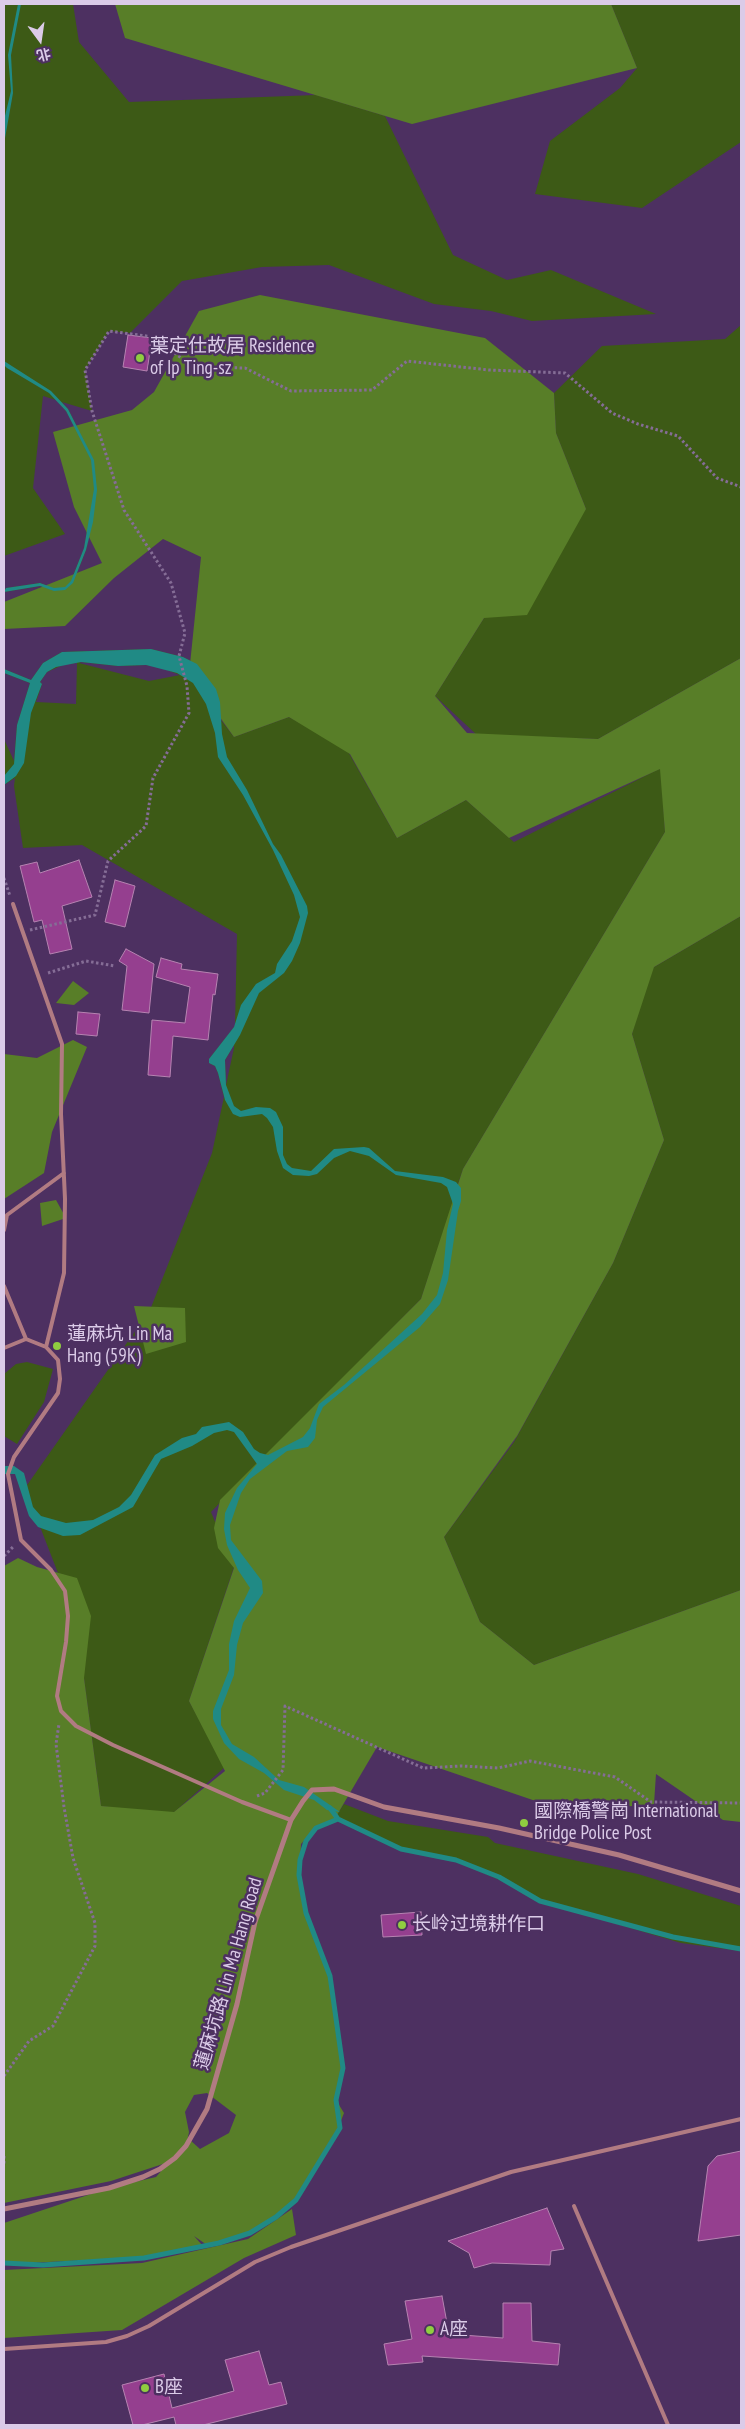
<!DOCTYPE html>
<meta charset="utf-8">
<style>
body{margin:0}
#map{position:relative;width:745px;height:2429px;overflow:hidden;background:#4d3061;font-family:"PT Sans Narrow","Noto Sans SC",sans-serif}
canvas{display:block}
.frame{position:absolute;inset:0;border:5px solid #dbcbe8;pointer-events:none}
.north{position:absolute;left:15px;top:15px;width:50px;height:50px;-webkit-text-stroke:4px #4d3061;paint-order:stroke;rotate:166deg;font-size:14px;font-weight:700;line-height:20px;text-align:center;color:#dbcbe8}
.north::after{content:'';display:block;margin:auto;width:18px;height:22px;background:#dbcbe8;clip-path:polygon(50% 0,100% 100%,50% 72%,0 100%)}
</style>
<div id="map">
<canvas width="745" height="2429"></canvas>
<div class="frame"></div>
<div class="north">北</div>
</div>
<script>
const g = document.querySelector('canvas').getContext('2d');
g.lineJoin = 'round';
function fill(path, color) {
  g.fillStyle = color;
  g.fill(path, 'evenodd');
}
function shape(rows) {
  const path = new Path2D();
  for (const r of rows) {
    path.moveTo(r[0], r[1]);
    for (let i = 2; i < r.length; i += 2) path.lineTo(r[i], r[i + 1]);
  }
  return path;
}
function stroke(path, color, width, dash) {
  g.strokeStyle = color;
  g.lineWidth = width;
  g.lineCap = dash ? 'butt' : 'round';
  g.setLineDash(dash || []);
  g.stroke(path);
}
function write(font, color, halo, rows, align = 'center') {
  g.font = font + ' "PT Sans Narrow","Noto Sans SC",sans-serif';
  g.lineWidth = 5;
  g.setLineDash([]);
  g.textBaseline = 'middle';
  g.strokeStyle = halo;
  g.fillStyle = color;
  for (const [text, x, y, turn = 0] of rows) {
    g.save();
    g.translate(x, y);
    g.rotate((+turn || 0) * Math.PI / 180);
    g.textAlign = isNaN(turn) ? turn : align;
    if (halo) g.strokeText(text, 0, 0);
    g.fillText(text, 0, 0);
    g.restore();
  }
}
const green = shape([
 [4,4,73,4,79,42,129,102,316,95,385,116,453,255,507,280,551,270,656,314,532,321,491,311,434,304,329,265,262,267,182,281,130,333,109,331,85,370,92,411,62,402,68,409,94,460,97,490,86,550,73,583,65,590,54,591,40,586,4,592,6,588,40,583,54,588,65,587,71,580,84,549,94,489,91,460,80,436,66,411,56,400,43,396,33,488,65,534,4,556],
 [611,4,741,4,741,142,642,208,535,194,550,141,620,88,637,68],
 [741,325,741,658,598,739,477,735,435,696,484,618,586,509,556,433,554,393,602,346,725,339],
 [151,649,183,657,197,664,204,671,216,689,220,702,221,720,234,737,289,717,346,748,397,838,466,800,514,842,661,768,665,832,463,1169,458,1184,461,1188,461,1201,458,1211,448,1280,440,1304,420,1327,323,1407,317,1420,315,1438,308,1447,295,1448,280,1455,250,1479,241,1493,230,1525,230,1534,231,1540,262,1581,263,1593,243,1623,237,1645,234,1675,221,1709,220,1721,232,1744,254,1757,279,1780,304,1787,297,1796,284,1790,264,1773,239,1759,224,1743,213,1719,213,1711,229,1670,229,1644,234,1621,249,1592,250,1588,238,1571,227,1545,224,1529,225,1513,230,1501,242,1480,211,1512,234,1567,189,1701,225,1767,171,1815,101,1806,84,1678,77,1579,58,1573,25,1488,150,1310,212,1153,224,1097,218,1073,215,1066,209,1063,209,1059,235,1026,237,934,82,845,23,848,14,786,15,778,4,785,4,739,14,761,17,725,30,683,4,673,4,669,31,680,43,663,62,652],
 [81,662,118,666,146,665,159,667,180,675,149,681,79,663],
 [77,663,76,704,36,702,42,684,40,682,47,672,65,664],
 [234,1045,234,1048,226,1085,225,1060],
 [453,1203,443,1273,439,1289,427,1308,344,1385,319,1404,310,1428,303,1437,268,1454,421,1299],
 [741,916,741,1590,534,1665,480,1622,444,1537,514,1442,613,1263,664,1140,632,1034,649,970],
 [27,1362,53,1369,44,1402,17,1444,4,1436,4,1374,16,1364],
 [344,1804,388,1821,488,1837,495,1843,638,1874,741,1906,741,1951,681,1943,540,1901,513,1886,459,1862,401,1849,342,1821,336,1816]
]);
const forest = shape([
 [115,4,611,4,637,68,412,124,125,38],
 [260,295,485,338,554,393,556,433,586,509,527,615,484,618,435,696,467,733,598,739,741,658,741,916,654,967,632,1034,664,1140,613,1263,517,1436,444,1537,480,1622,534,1665,741,1590,741,1822,723,1820,656,1774,654,1804,568,1812,377,1747,334,1820,316,1828,301,1844,300,1866,303,1894,311,1926,327,1969,334,2005,343,2068,336,2100,344,2113,335,2136,296,2200,250,2233,207,2245,194,2236,203,2246,148,2257,8,2264,4,2262,4,2223,109,2188,156,2177,169,2162,111,2181,4,2203,4,1566,18,1558,37,1567,77,1578,91,1616,84,1678,101,1806,174,1812,225,1771,189,1701,234,1568,218,1548,214,1528,220,1500,421,1299,463,1169,665,832,660,769,509,838,466,800,397,838,350,754,289,717,234,737,189,674,201,557,163,539,114,578,65,626,4,629,4,602,102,563,74,507,53,432,132,410,154,392,199,311],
 [207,2093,236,2115,229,2133,200,2149,190,2140,187,2142,189,2132,185,2112,194,2095],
 [73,981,89,993,74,1005,56,1003],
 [73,1040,87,1047,52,1132,44,1173,4,1199,4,1054,37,1058],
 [56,1200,66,1218,42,1226,40,1203],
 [134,1306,185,1308,186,1342,146,1354],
 [292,2209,296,2235,244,2258,122,2330,4,2338,4,2270,142,2263,248,2239]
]);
const water = shape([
 [18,4,21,4,11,55,13,93,4,144,4,120,11,91,8,55],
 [4,361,51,391,68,409,94,460,97,490,93,522,86,550,73,583,65,590,54,591,40,586,4,592,6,588,40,583,54,588,65,587,71,581,84,548,94,489,91,460,66,411,49,393,7,368,4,365],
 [151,649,183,657,197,664,216,689,220,702,222,734,227,757,247,790,273,844,281,855,307,906,308,913,300,943,292,961,284,973,259,993,240,1035,225,1060,226,1085,234,1106,241,1111,256,1107,270,1108,276,1112,283,1127,283,1155,287,1164,292,1168,311,1171,334,1149,364,1147,369,1148,395,1171,443,1177,456,1182,461,1188,461,1201,458,1211,448,1280,440,1304,420,1327,323,1407,317,1420,315,1438,308,1447,287,1451,250,1479,241,1493,230,1525,231,1540,262,1581,263,1593,243,1623,237,1645,234,1675,221,1709,221,1725,232,1744,254,1757,279,1780,304,1787,340,1812,327,1810,314,1800,284,1790,264,1773,239,1759,224,1743,213,1719,213,1711,229,1670,229,1644,234,1621,250,1588,238,1570,227,1545,224,1529,225,1513,237,1488,257,1464,234,1432,227,1430,214,1433,192,1446,161,1459,133,1507,80,1535,63,1536,38,1527,29,1516,15,1474,4,1474,4,1466,14,1466,24,1473,33,1507,41,1516,66,1523,93,1520,119,1507,131,1495,155,1455,182,1438,196,1434,202,1427,229,1422,243,1432,254,1449,260,1453,268,1455,303,1437,310,1428,319,1404,344,1385,422,1314,437,1295,443,1273,447,1230,453,1204,447,1187,441,1183,396,1175,369,1156,350,1151,334,1158,317,1174,309,1176,293,1175,283,1168,277,1151,273,1127,267,1118,262,1114,240,1117,233,1114,225,1100,218,1073,215,1066,209,1063,209,1059,234,1027,241,1005,256,984,275,973,277,964,292,941,300,917,294,895,273,850,243,795,218,757,215,733,206,704,193,683,177,673,146,665,118,666,81,662,56,667,47,672,40,682,42,684,31,713,24,763,16,776,4,785,4,776,14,764,17,725,30,683,4,673,4,669,31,680,43,663,62,652]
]);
const stream = shape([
 [330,1808,338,1819],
 [4,2263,43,2265,144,2258,219,2243,250,2233,276,2217,296,2200,340,2128,336,2100,343,2068,330,1976,306,1913,299,1875,300,1860,306,1841,316,1828,338,1819,401,1849,456,1860,499,1877,540,1901,673,1937,741,1949]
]);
const building = shape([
 [128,335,152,338,147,371,123,367,128,335],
 [79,860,92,897,62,906,72,949,50,954,42,920,34,922,20,866,37,862,40,873,79,860],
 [115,880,135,886,125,927,105,922,115,880],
 [126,949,154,964,149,1013,122,1010,127,966,119,961,126,949],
 [161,958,182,964,181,969,218,974,215,995,213,994,208,1040,173,1036,170,1077,148,1075,152,1020,185,1023,190,987,156,977,161,958],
 [78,1012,100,1014,97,1036,76,1034,78,1012],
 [421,1912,422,1935,383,1937,381,1915,421,1912],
 [741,2151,741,2235,698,2241,708,2166,717,2156,741,2151],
 [547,2208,564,2249,551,2251,550,2265,492,2263,474,2268,469,2253,448,2241,547,2208],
 [442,2296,449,2334,503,2338,503,2303,531,2303,532,2341,560,2344,558,2365,422,2356,423,2362,388,2365,384,2344,412,2339,405,2301,442,2296],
 [259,2351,269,2385,281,2382,287,2404,203,2425,176,2425,174,2417,142,2425,133,2425,122,2385,164,2374,172,2408,234,2391,225,2360,259,2351]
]);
const path = shape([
 [4,878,10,896],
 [30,930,95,915,108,861,146,826,153,778,189,713,187,686,179,656,185,633,171,583,124,510,92,411,85,370,109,331,154,337,193,367,245,368,291,391,372,390,407,361,489,370,565,373,612,413,638,424,678,436,717,478,741,487],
 [48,973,86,961,115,966],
 [4,1556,14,1546],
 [257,1796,265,1793,283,1770,285,1706,423,1768,462,1766,498,1768,530,1761,615,1777,651,1802,741,1803],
 [4,2076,29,2041,53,2026,95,1946,95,1923,73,1858,64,1807,56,1744,59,1724],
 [4,2156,4,2164]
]);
const service = shape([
 [13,904,62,1044,61,1114,65,1199,64,1273,46,1347],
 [4,1230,7,1215,64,1173],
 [4,1286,26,1339],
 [4,1348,26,1339,46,1347,58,1360,60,1379,58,1393,14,1457,8,1474,21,1540,51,1570,65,1591,68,1616,66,1642,57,1696,61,1711,76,1726,113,1745,242,1802,291,1820],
 [574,2206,668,2425],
 [4,2349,106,2342,127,2336,149,2326,255,2262,291,2247,511,2172,741,2119]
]);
const minor = shape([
 [4,2209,109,2188,143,2177,160,2169,175,2158,186,2146,207,2109,237,2004,255,1922,291,1820,303,1801,312,1790,334,1789,384,1807,499,1828,619,1855,741,1891]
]);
const markers = [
 [140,358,5,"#90cd40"],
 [57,1346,5,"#90cd40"],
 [524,1823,5,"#90cd40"],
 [402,1925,5,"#90cd40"],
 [430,2330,5,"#90cd40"],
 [145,2388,5,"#90cd40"]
];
const poiNames = [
 ["葉定仕故居 Residence",150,347],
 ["of Ip Ting-sz",150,369],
 ["蓮麻坑 Lin Ma",67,1335],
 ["Hang (59K)",67,1357],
 ["國際橋警崗 International",534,1812],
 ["Bridge Police Post",534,1834],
 ["长岭过境耕作口",412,1925],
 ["A座",440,2330],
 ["B座",155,2388]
];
const streetNames = [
 ["蓮麻坑路 Lin Ma Hang Road",229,1974,-74]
];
fill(green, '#3d5a16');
fill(forest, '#587e28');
fill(water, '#208a85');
stroke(stream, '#208a85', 5);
fill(building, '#953f8f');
stroke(building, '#b683b1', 1);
stroke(path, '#856d96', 3, [2.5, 2.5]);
stroke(service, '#b17b82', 4);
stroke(minor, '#b17b82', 5);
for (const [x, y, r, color] of markers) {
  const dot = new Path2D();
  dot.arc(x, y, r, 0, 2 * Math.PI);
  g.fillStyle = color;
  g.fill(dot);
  stroke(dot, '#4d3061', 2);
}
write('19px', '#dbcbe8', '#4d3061', poiNames, 'left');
write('19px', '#dbcbe8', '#4d3061', streetNames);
</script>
